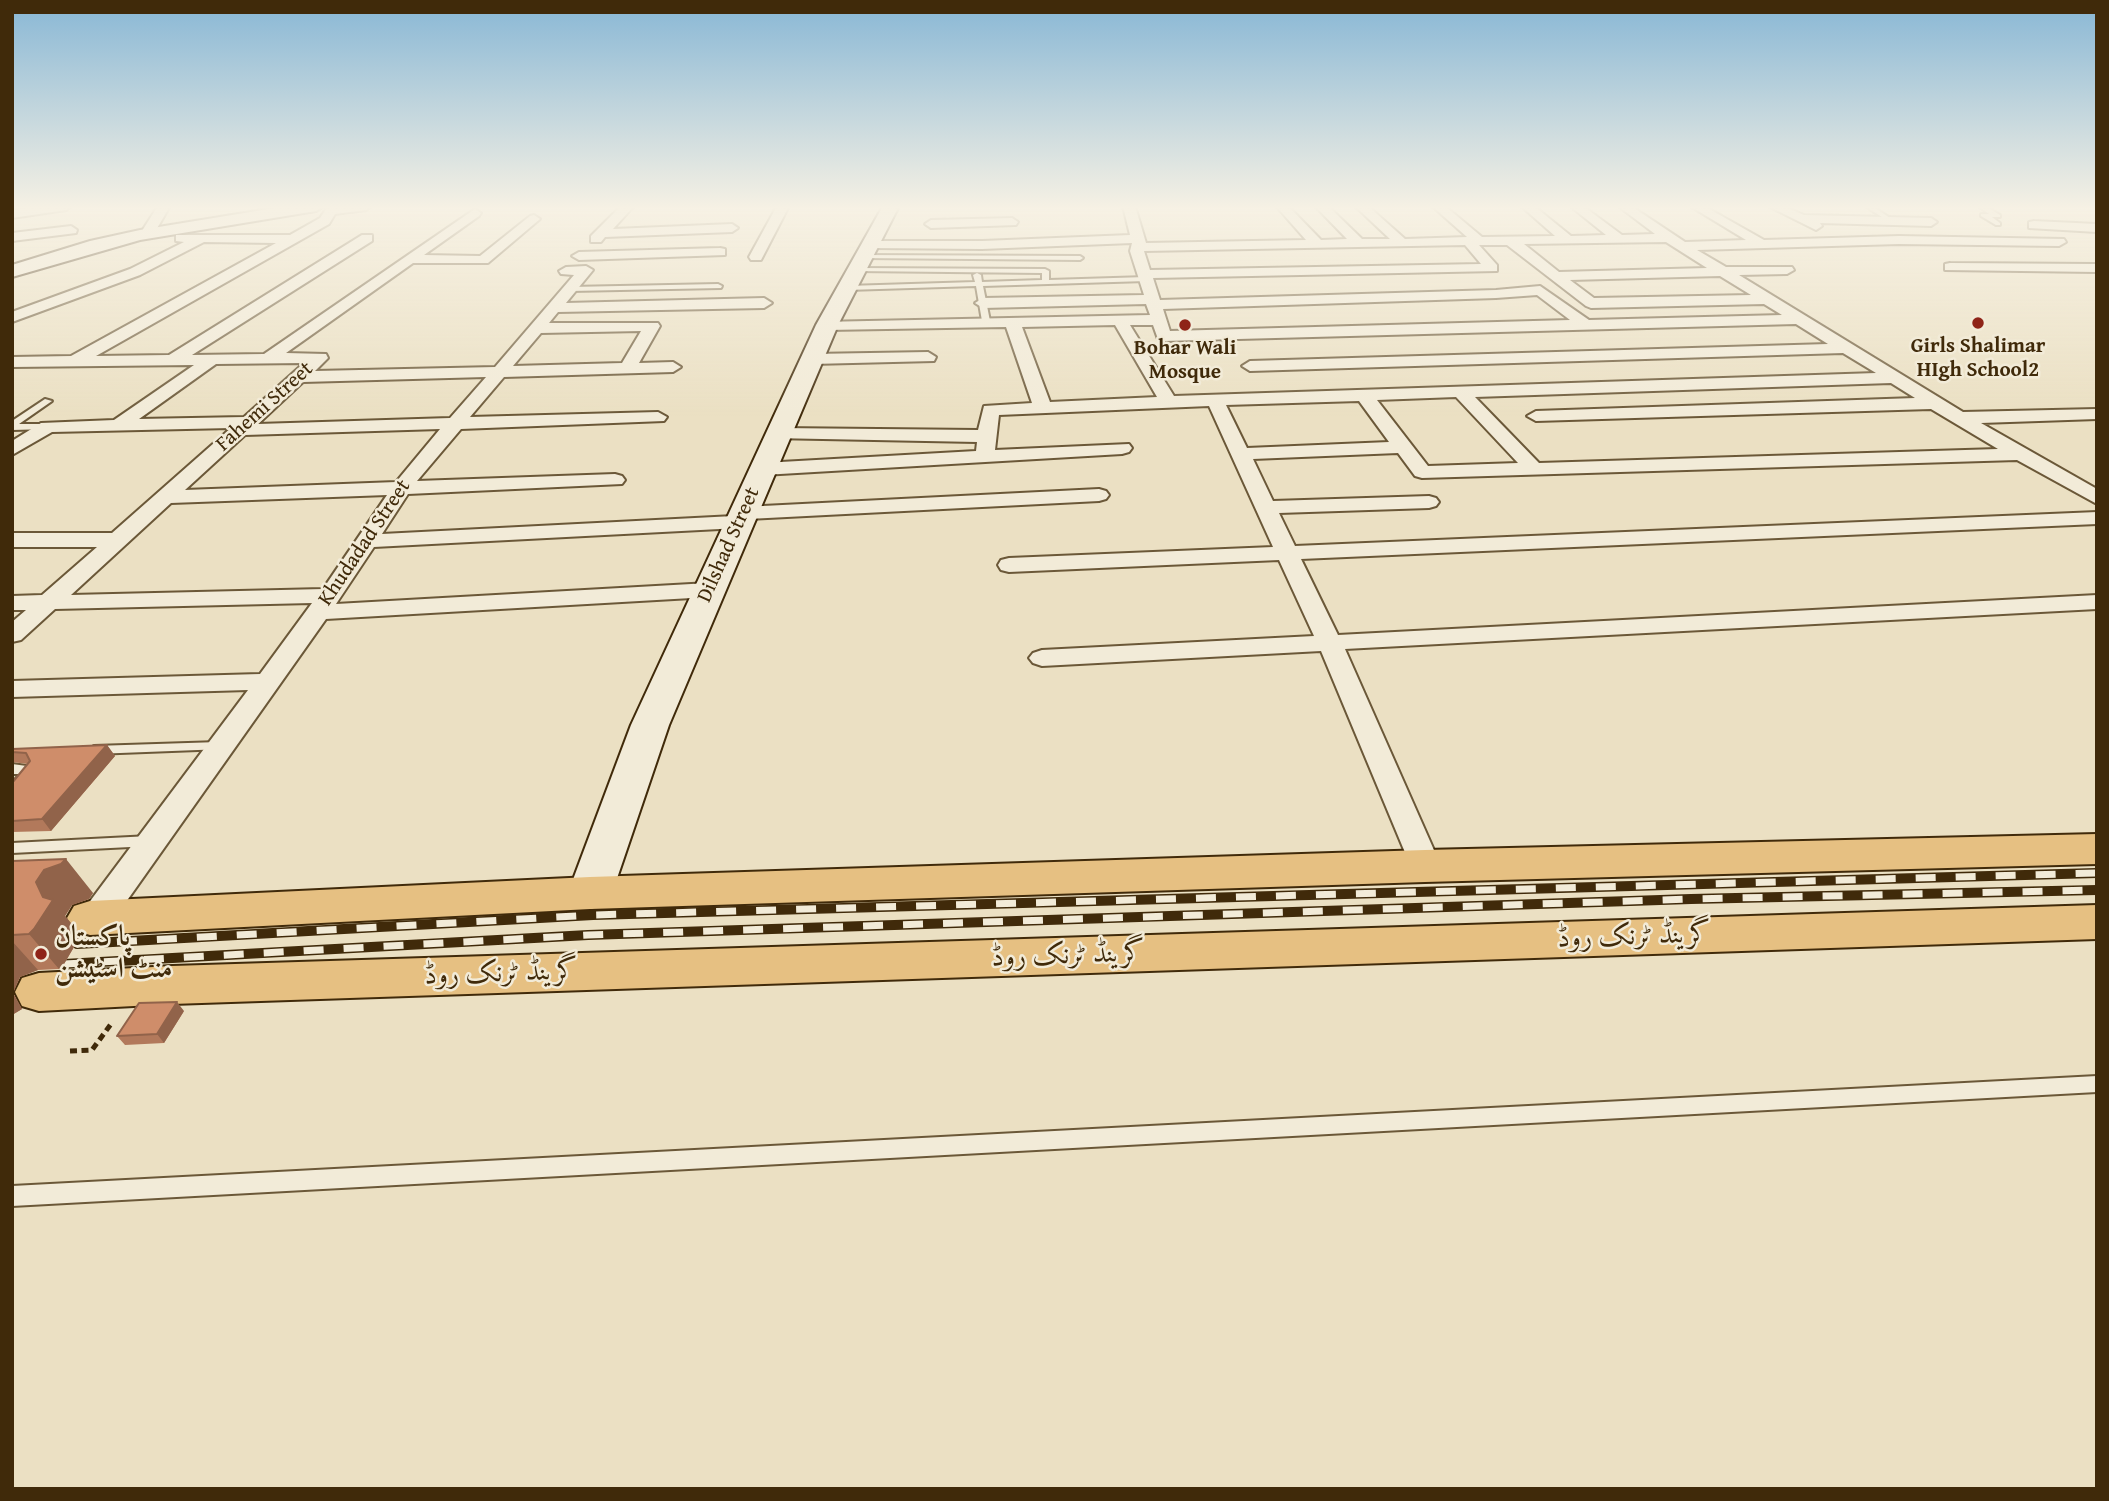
<!DOCTYPE html>
<meta charset="utf-8">
<style>
body{margin:0}
#map{position:relative;width:2109px;height:1501px;overflow:hidden;background:#ebe0c3;font-family:"Gentium Book Plus",serif}
canvas{display:block}
.frame{position:absolute;inset:0;border:14px solid #402a0a;pointer-events:none}
</style>
<div id="map">
<canvas width="2109" height="1501"></canvas>
<div class="frame"></div>
</div>
<script>
const g = document.querySelector('canvas').getContext('2d');
g.lineJoin = 'round';
function shape(rows) {
  const path = new Path2D();
  for (const r of rows) {
    path.moveTo(r[0], r[1]);
    for (let i = 2; i < r.length; i += 2) path.lineTo(r[i], r[i + 1]);
  }
  return path;
}
function stroke(path, color, width, dash) {
  g.strokeStyle = color;
  g.lineWidth = width;
  g.lineCap = dash ? 'butt' : 'round';
  g.setLineDash(dash || []);
  g.stroke(path);
}
function fill(path, color) {
  g.fillStyle = color;
  g.fill(path, 'evenodd');
}
function write(font, color, halo, rows, align = 'center') {
  g.font = font + ' "Gentium Book Plus",Amiri,serif';
  g.lineWidth = 5;
  g.setLineDash([]);
  g.textBaseline = 'middle';
  g.strokeStyle = halo;
  g.fillStyle = color;
  for (const [text, x, y, turn = 0] of rows) {
    g.save();
    g.translate(x, y);
    g.rotate((+turn || 0) * Math.PI / 180);
    g.textAlign = isNaN(turn) ? turn : align;
    if (halo) g.strokeText(text, 0, 0);
    g.fillText(text, 0, 0);
    g.restore();
  }
}
const path = shape([
 [70,1051,92,1050,111,1024]
]);
const lane = shape([
 [1865,206,1872,206,1893,220,1888,221,1865,206],
 [1978,206,1985,206,2000,215,2000,217,1992,217,2000,223,2000,225,1996,225,1981,216,1981,214,1989,214,1978,206],
 [864,255,1080,256,1083,258,1080,260,862,258,864,255],
 [857,268,1045,269,1049,271,1049,280,1146,277,1150,279,1146,281,983,286,990,321,986,323,982,321,976,286,847,290,843,288,847,286,975,282,973,275,977,273,981,275,982,282,1042,280,1042,273,855,271,857,268],
 [718,284,722,286,721,288,570,291,566,289,570,287,718,284],
 [45,399,52,401,19,424,48,424,53,427,51,429,12,430,12,421,45,399],
 [219,742,224,743,226,746,224,749,94,754,87,750,94,746,219,742],
 [12,764,34,767,36,773,17,796,12,798,12,783,20,774,12,774,12,764],
 [150,836,155,837,158,841,155,845,150,846,12,853,12,843,150,836],
 [2097,1076,2097,1092,12,1206,12,1186,2097,1076]
]);
const street = shape([
 [44,206,72,206,66,210,12,218,12,210,44,206],
 [158,206,170,206,152,237,142,237,140,234,158,206],
 [343,206,372,206,366,210,335,214,329,224,96,356,169,355,362,235,372,235,372,241,192,355,264,354,475,209,481,213,479,216,424,255,480,256,530,216,534,215,540,219,488,263,413,263,286,353,326,354,328,358,315,371,495,367,574,275,561,274,559,271,566,267,586,266,593,270,566,303,764,298,772,303,764,308,558,312,549,323,658,323,660,326,639,363,673,362,681,367,673,372,504,377,470,417,658,412,667,417,664,421,461,429,417,481,615,474,622,476,625,480,622,484,408,494,382,534,734,516,732,513,736,509,743,507,1099,489,1106,491,1109,495,1106,499,1099,501,748,519,750,522,747,527,739,528,374,547,336,604,709,583,717,585,721,590,717,595,709,597,326,619,109,926,97,929,85,926,81,917,85,908,248,690,12,697,12,681,260,674,312,603,55,609,21,640,12,642,12,622,26,610,12,610,12,596,42,595,97,547,12,547,12,533,112,533,231,428,52,432,12,455,12,441,41,423,114,420,194,365,12,367,12,357,71,356,276,243,204,242,140,275,12,322,12,312,130,269,184,242,176,241,176,235,290,235,320,218,327,208,343,206],
 [641,331,622,363,513,366,541,333,641,331],
 [304,363,244,417,139,419,216,364,304,363],
 [486,377,450,418,258,424,303,382,486,377],
 [440,429,396,482,185,490,245,435,440,429],
 [387,495,323,589,71,595,171,503,387,495],
 [621,206,634,206,613,229,732,224,738,228,732,232,605,237,601,242,591,242,591,236,621,206],
 [777,206,789,206,761,260,751,260,749,257,777,206],
 [1123,206,1135,206,1146,243,1306,240,1276,206,1288,206,1321,240,1347,239,1315,206,1328,206,1362,239,1390,239,1355,206,1368,206,1405,239,1467,237,1432,206,1445,206,1482,237,1555,236,1521,206,1534,206,1571,236,1606,235,1570,206,1583,206,1622,235,1655,234,1618,206,1631,206,1685,242,1746,240,1690,206,1704,206,1764,240,1899,236,2064,239,2066,242,2059,246,1899,244,1697,250,1726,267,1792,267,1794,270,1787,274,1739,275,1963,412,2097,409,2097,419,1981,423,2097,489,2097,504,2017,460,1422,478,1415,476,1398,453,1253,459,1273,501,1429,496,1436,498,1439,502,1436,506,1429,508,1279,513,1295,546,2097,512,2097,524,1301,559,1338,635,2097,595,2097,609,1345,649,1441,866,1436,874,1425,877,1414,874,1321,651,1042,666,1033,663,1029,658,1033,653,1042,650,1314,636,1279,560,1009,572,1001,570,998,565,1001,560,1009,558,1273,547,1209,406,999,415,995,450,1129,444,1132,448,1129,452,1122,454,763,475,756,473,753,469,756,465,763,463,976,451,977,442,771,438,769,434,778,428,978,430,984,406,1032,403,1006,327,827,330,821,328,819,325,821,322,1150,315,1146,304,983,308,975,303,983,298,1144,295,1130,251,1132,243,982,249,871,248,864,244,866,241,982,241,1130,235,1123,206],
 [1666,242,1707,268,1559,272,1524,244,1666,242],
 [1465,245,1481,264,1150,270,1144,251,1465,245],
 [1479,245,1507,245,1586,306,1591,308,1764,304,1782,315,1589,320,1540,286,1496,290,1160,300,1153,278,1497,271,1497,265,1479,245],
 [1720,276,1751,295,1594,298,1570,280,1720,276],
 [1537,295,1570,320,1170,331,1163,309,1496,298,1537,295],
 [1796,324,1828,344,1250,361,1242,366,1250,371,1843,353,1876,373,1174,396,1130,325,1153,325,1158,339,1164,341,1796,324],
 [1115,325,1157,397,1050,402,1022,327,1115,325],
 [1891,383,1915,398,1536,411,1527,416,1536,421,1931,409,1998,449,1539,463,1475,397,1891,383],
 [1456,397,1518,463,1428,466,1377,400,1456,397],
 [1359,401,1389,442,1247,448,1226,405,1359,401],
 [1768,206,1783,206,1804,215,1931,218,1937,222,1931,226,1820,223,1822,226,1816,230,1768,206],
 [1012,218,1018,222,1016,225,931,228,925,224,931,220,1012,218],
 [2034,221,2097,224,2097,232,2029,228,2029,222,2034,221],
 [71,226,77,230,76,233,12,241,12,233,71,226],
 [720,248,725,249,725,255,579,260,572,256,579,252,720,248],
 [1950,263,2097,264,2097,272,1945,270,1945,264,1950,263],
 [928,352,936,357,934,361,812,364,804,359,812,354,928,352]
]);
const secondary = shape([
 [287,206,324,206,316,211,140,240,12,277,12,265,90,241,140,230,287,206],
 [883,206,899,206,838,325,669,725,612,893,606,905,590,909,574,905,568,893,631,725,816,325,883,206]
]);
const primary = shape([
 [2097,834,2097,864,1425,882,590,909,90,935,74,930,67,918,74,906,90,901,590,877,1425,850,2097,834],
 [2097,905,2097,939,172,1004,39,1011,22,1006,15,992,22,978,39,973,172,966,2097,905]
]);
const rail = shape([
 [77,944,593,915,2097,873],
 [64,964,588,935,1691,899,2097,890]
]);
const wall = shape([
 [107,745,115,756,51,831,12,832,12,783,28,764,12,762,12,749],
 [12,861,93,893,89,899,72,905,65,916,81,935,64,964,59,969,38,970,20,977,13,993,22,1009,12,1015],
 [184,1011,164,1043,125,1045,117,1036]
]);
const shadedWall = shape([
 [107,745,115,756,51,831,42,819],
 [66,859,93,893,89,899,72,905,65,916,81,935,64,964,59,969,29,934,43,897,36,882,44,870],
 [12,941,38,970,20,977,13,993,22,1009,12,1015],
 [177,1002,184,1011,164,1043,157,1034]
]);
const building = shape([
 [107,745,42,819,12,821,12,783,30,761,26,753,12,752,12,749,107,745],
 [66,859,61,864,44,870,36,882,43,897,53,900,34,929,29,934,12,935,12,861,66,859],
 [177,1002,157,1034,117,1036,139,1003,177,1002]
]);
const markers = [
 [1978,323,7,"#8f2418"],
 [1185,325,7,"#8f2418"],
 [41,954,7,"#8f2418"]
];
const farPoinames = [
 ["Girls Shalimar",1978,347],
 ["HIgh School2",1978,371],
 ["Bohar Wali",1185,349],
 ["Mosque",1185,373]
];
const farStreetnames = [
 ["Fahemi Street",265,407,-42],
 ["Khudadad Street",365,543,-56],
 ["Dilshad Street",729,545,-66]
];
const nearStreetnames = [
 ["گرینڈ ٹرنک روڈ",1634,937,-2],
 ["گرینڈ ٹرنک روڈ",1068,956,-2],
 ["گرینڈ ٹرنک روڈ",501,974,-2]
];
const nearPoinames = [
 ["پاکستان",55,938],
 ["منٹ اسٹیشن",55,970]
];
stroke(lane, '#6b5838', 4);
stroke(street, '#6b5838', 4);
stroke(secondary, '#402a0a', 4);
stroke(primary, '#402a0a', 4);
stroke(path, '#402a0a', 5, [7, 4.5]);
fill(lane, '#f2ebd8');
fill(street, '#f2ebd8');
fill(secondary, '#f2ebd8');
fill(primary, '#e6c082');
stroke(rail, '#402a0a', 10);
stroke(rail, '#f2ebd8', 7, [20]);
fill(wall, '#b2795b');
fill(shadedWall, '#91634a');
fill(building, '#cf8d6a');
stroke(building, '#91634a', 2);
const sky = g.createLinearGradient(0, 0, 0, 416);
sky.addColorStop(0, '#88b7d5');
sky.addColorStop(0.5, '#f6f1e4');
sky.addColorStop(1, '#f6f1e400');
g.fillStyle = sky;
g.fillRect(0, 0, 2109, 416);
for (const [x, y, r, color] of markers) {
  const dot = new Path2D();
  dot.arc(x, y, r, 0, 2 * Math.PI);
  g.fillStyle = color;
  g.fill(dot);
  stroke(dot, '#f2ebd8', 2.5);
}
write('bold 21px', '#402a0a', '#f2ebd8', farPoinames);
write('21px', '#402a0a', '#f2ebd8', farStreetnames);
write('28px', '#402a0a', '#f2ebd8', nearStreetnames);
write('bold 28px', '#402a0a', '#f2ebd8', nearPoinames, 'left');
</script>
